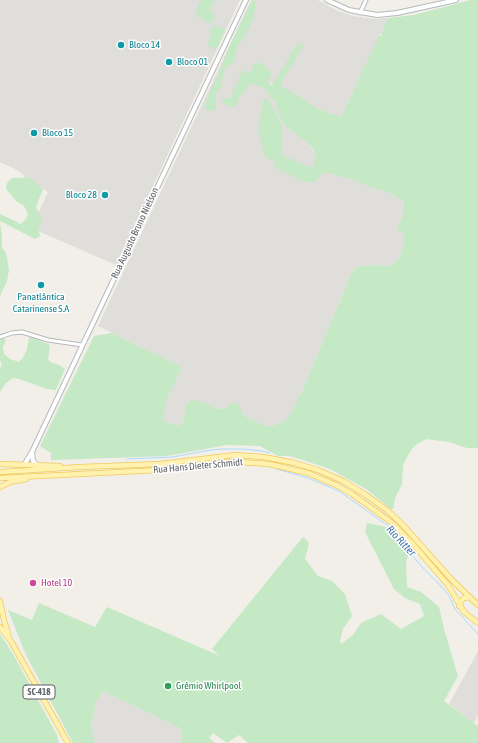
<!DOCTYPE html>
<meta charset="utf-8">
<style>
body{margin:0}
canvas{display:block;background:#f1efe8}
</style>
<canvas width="478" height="743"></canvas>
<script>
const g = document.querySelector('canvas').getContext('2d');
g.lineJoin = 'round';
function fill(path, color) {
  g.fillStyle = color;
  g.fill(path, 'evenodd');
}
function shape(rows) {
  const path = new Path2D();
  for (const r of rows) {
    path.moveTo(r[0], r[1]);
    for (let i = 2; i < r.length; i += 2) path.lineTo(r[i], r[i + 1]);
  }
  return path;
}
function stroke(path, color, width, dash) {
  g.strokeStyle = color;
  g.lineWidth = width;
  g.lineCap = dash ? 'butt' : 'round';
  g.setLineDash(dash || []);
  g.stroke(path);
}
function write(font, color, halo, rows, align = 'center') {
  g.font = font + ' "Asap Condensed",sans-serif';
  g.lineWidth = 3;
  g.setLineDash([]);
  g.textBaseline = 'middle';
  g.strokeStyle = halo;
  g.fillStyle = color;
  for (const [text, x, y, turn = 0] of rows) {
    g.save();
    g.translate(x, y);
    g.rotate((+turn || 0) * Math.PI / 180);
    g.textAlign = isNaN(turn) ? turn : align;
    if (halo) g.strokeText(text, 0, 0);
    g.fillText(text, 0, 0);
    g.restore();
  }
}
const industrial = shape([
 [0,0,240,0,116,265,31,228,48,192,15,169,0,162],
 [251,0,318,0,336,10,353,16,375,19,388,18,341,117,316,108,299,96,271,83,266,88,271,98,276,102,278,113,284,125,309,144,313,151,369,187,387,192,404,201,402,218,397,229,404,234,403,247,399,258,390,266,374,265,356,267,352,272,301,394,290,414,285,421,269,427,247,418,241,412,227,408,218,409,203,402,186,405,183,422,177,426,161,420,167,399,182,367,98,326],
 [478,651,478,715,474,723,449,704],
 [103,691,182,729,181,743,95,743,91,728,96,702]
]);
const green = shape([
 [201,0,215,0,210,9,212,14,215,16,214,22,210,22,208,25,203,18,199,18,197,16,196,11],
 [252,0,255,1,256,9,253,13,255,16,244,38,237,47,235,61,225,69,222,80,222,88,219,89,216,93,216,109,211,111,208,111,204,108,208,96,223,64,227,51],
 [471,0,478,0,478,448,467,448,449,442,426,439,417,444,411,450,403,465,402,484,395,498,394,505,393,509,391,509,366,489,330,469,303,460,289,456,278,456,260,446,227,445,167,456,51,460,51,453,40,446,94,336,112,333,182,367,167,399,162,420,177,426,183,422,186,405,192,400,203,402,218,409,227,408,230,404,235,402,240,405,241,412,247,418,269,427,285,421,290,414,301,394,352,272,356,267,374,265,390,266,399,258,403,247,404,234,396,229,402,218,404,201,387,192,369,187,358,181,324,172,315,182,305,182,274,167,276,163,265,157,258,129,263,100,268,98,282,126,282,155,312,168,317,155,309,144,284,125,278,113,276,102,271,98,265,88,251,84,247,86,245,93,240,96,236,106,231,107,222,103,224,98,230,99,240,75,245,70,249,73,253,69,252,65,257,62,264,65,272,73,268,81,269,84,272,85,298,43,299,44,304,44,289,71,287,72,280,86,299,96,316,108,341,117,379,36,381,36,382,34,381,33,388,18,414,15],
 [215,25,225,29,224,34,216,50,207,44,211,36,209,30,213,28],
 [26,176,34,181,43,189,36,207,42,221,38,229,40,236,35,239,0,221,0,214,21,224,26,219,28,214,24,206,16,201,6,189,7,183,12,178,22,178],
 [0,222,2,236,2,248,6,253,9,270,7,281,0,296],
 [31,337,50,345,48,359,50,362,59,365,65,369,56,390,47,389,19,379,13,378,6,383,0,392,0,370,2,363,0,361,0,340,3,338,6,340,3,347,4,354,10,359,19,362,23,358,27,349,29,338],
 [367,523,386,527,409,552,406,563,407,587,421,592,439,607,444,629,458,676,444,701,478,726,478,743,248,743,239,735,227,743,213,733,209,738,215,743,181,743,182,729,103,691,96,702,91,727,95,743,73,743,26,655,8,610,32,620,39,603,95,627,107,607,220,656,212,649,303,537,309,543,305,559,318,576,332,581,345,594,352,616,343,629,340,641,341,644,353,635,361,623,381,614,401,629,424,616,420,604,405,598,394,589,365,532],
 [0,634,13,654,57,735,59,743,0,743]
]);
const stream = shape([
 [127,459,173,457,204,451,221,449,243,449,263,451,270,453],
 [277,469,308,478,339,491,387,525,422,567,442,587,449,596,455,609,478,634]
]);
const minor = shape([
 [360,13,366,0],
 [0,337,12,333,22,332,48,340,82,345]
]);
const secondary = shape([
 [327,0,349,10,377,15,397,13,456,0],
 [32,452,33,461,38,466],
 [24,465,32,452,246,0]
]);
const primary = shape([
 [0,464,60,466],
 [0,472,80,467,160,464,235,455,264,457,295,463,318,470,343,481,366,495,388,511,402,524,452,580,478,605],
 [0,478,160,470,212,463,239,462,269,464,308,473,336,485,352,494,391,522,411,542,448,585,464,612,478,623],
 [0,487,10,482,26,479],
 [0,601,4,620,9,637],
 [459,606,461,601,464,598,470,597],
 [0,627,11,641,68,743]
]);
const markers = [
 [121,45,4,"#0f9aa8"],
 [169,62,4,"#0f9aa8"],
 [34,133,4,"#0f9aa8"],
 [105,195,4,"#0f9aa8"],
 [41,285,4,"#0f9aa8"],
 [33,583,4,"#d1479c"],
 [168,686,4,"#2e9e5b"]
];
const shields = [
 [39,692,32]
];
const shieldNames = [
 ["SC-418",39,692]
];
const cultureNames = [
 ["Bloco 14",129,45],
 ["Bloco 01",177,62],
 ["Bloco 15",42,133],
 ["Bloco 28",97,195,"right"],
 ["Panatlântica",41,297,"center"],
 ["Catarinense S.A",41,309,"center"]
];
const streetNames = [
 ["Rua Augusto Bruno Nielson",135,233,-65],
 ["Rua Hans Dieter Schmidt",198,466,-5]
];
const hotelNames = [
 ["Hotel 10",41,583]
];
const leisureNames = [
 ["Grêmio Whirlpool",176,686]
];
const waterNames = [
 ["Rio Ritter",401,541,47]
];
fill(industrial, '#e0deda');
fill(green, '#c5e8c5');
stroke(stream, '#aadaff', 1);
stroke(minor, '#b5b8bc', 5);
stroke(secondary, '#b6babf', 6);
stroke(primary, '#f2c960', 6);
stroke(minor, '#fff', 3);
stroke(secondary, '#fff', 4);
stroke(primary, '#fff2af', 4.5);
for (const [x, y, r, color] of markers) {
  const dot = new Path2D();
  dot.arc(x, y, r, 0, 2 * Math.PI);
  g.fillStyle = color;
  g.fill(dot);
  stroke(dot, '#fff', 1.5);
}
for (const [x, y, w] of shields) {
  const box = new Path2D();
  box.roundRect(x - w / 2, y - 7, w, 14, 3);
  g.fillStyle = '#fff';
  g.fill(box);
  stroke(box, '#5f6368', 1);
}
write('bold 9px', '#5f6368', null, shieldNames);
write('10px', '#0d838f', '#fff', cultureNames, 'left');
write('10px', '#5f6368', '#fff', streetNames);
write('10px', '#b23c85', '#fff', hotelNames, 'left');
write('10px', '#27864d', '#fff', leisureNames, 'left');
write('italic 11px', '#4174aa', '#fff', waterNames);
</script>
